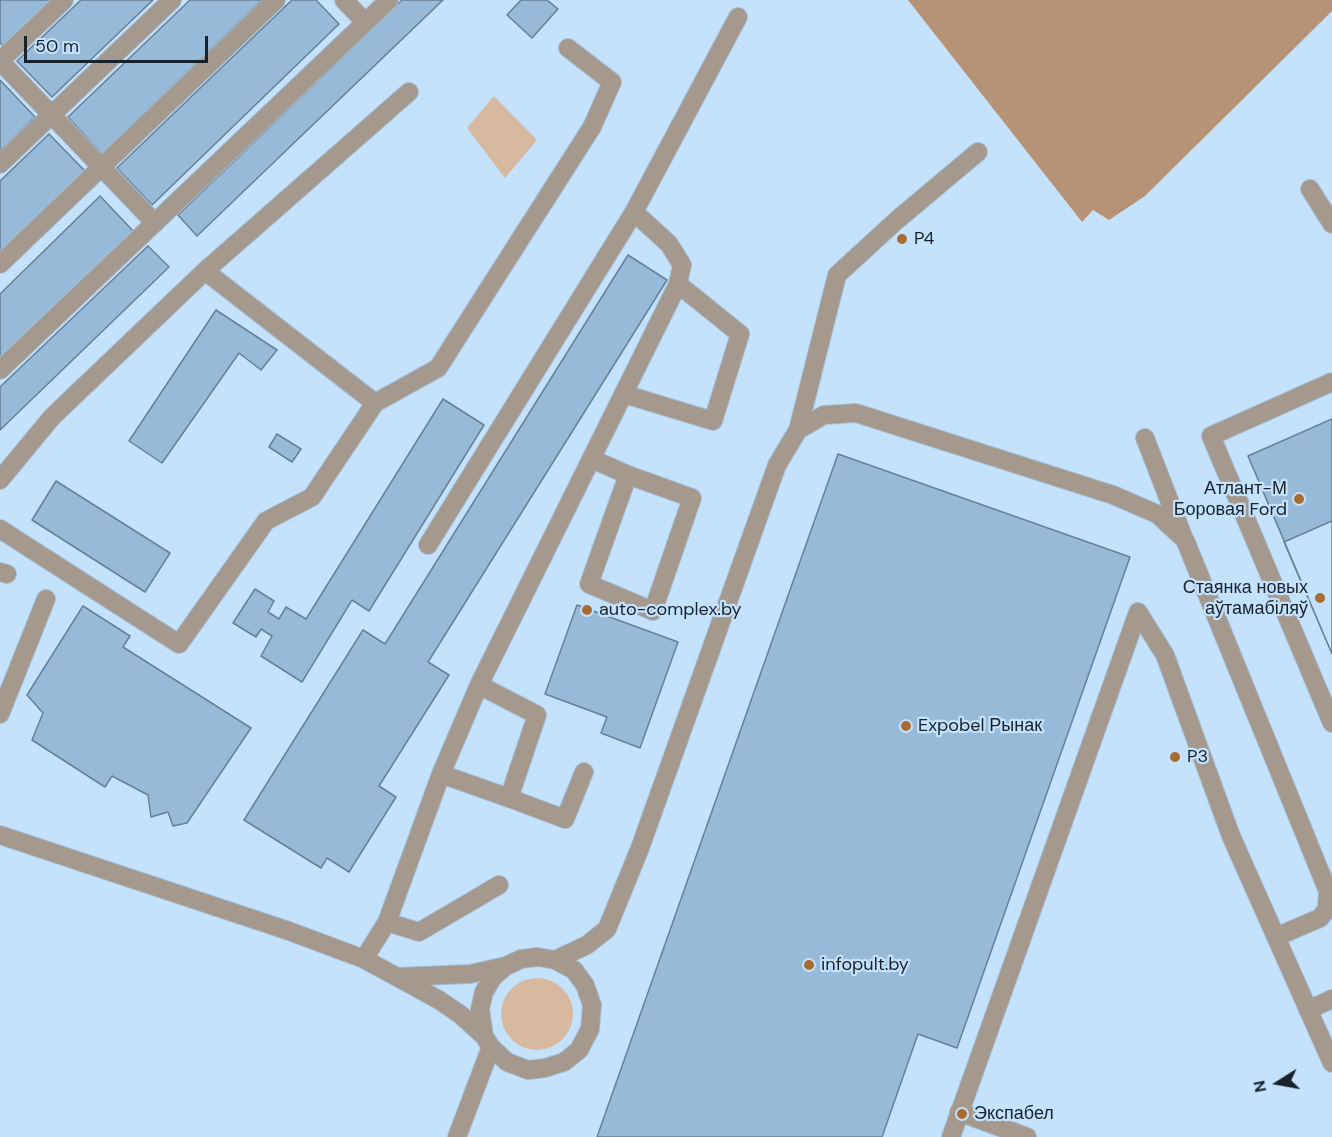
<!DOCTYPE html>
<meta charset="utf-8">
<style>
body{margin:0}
#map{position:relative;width:1332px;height:1137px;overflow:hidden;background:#c5e2fd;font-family:"DM Sans",sans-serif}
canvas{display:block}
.north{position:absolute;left:1248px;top:1053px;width:60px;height:60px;-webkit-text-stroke:4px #c5e2fd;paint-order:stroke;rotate:259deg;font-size:16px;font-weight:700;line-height:24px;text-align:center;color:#17222c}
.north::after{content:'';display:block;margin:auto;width:21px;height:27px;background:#17222c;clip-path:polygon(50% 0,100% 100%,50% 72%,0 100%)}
.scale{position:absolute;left:24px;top:36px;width:184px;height:27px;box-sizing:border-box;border:3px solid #17222c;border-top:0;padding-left:8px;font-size:18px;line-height:21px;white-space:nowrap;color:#17222c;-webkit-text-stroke:4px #c5e2fd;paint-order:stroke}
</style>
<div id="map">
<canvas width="1332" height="1137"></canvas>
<div class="north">N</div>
<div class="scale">50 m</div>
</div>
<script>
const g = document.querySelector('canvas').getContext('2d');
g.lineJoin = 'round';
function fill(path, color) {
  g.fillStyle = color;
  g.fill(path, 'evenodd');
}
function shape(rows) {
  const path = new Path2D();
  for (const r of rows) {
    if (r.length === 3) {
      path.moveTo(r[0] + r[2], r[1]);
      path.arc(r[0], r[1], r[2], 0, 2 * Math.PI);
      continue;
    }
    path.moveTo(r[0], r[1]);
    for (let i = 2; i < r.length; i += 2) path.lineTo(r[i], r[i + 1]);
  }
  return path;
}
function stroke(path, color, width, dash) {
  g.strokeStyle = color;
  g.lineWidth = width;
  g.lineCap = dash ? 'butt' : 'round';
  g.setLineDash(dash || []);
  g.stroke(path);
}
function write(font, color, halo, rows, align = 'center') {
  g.font = font + ' "DM Sans",sans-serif';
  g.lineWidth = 4.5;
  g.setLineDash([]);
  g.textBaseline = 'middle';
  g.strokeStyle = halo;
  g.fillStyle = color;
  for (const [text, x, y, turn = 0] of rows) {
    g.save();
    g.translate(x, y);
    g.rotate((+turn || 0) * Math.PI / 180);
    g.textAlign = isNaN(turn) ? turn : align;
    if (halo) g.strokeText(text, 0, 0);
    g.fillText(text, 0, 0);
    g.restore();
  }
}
const green = shape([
 [494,96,537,140,505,178,467,128],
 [537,1014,36]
]);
const forest = shape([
 [908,0,1332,0,1332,11,1145,196,1109,220,1093,210,1082,222]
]);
const building = shape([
 [0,0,54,0,5,48,0,43,0,0],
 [81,0,153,0,52,97,17,61,81,0],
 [190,0,262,0,102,154,68,117,190,0],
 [292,0,316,0,339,24,152,205,117,168,292,0],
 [402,0,443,0,197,236,178,215,402,0],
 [521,0,547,0,558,9,532,38,507,15,521,0],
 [0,80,35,117,0,151,0,80],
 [49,134,85,171,0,254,0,181,49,134],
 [100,196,136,234,0,366,0,294,100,196],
 [148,246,169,267,0,430,0,387,148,246],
 [628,255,667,280,428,662,449,675,379,786,396,797,349,872,327,858,321,868,244,820,363,630,385,644,628,255],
 [216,310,277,350,261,370,239,353,162,463,129,441,216,310],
 [443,399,484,425,369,611,352,600,302,682,261,656,272,636,261,629,256,637,233,623,255,589,274,601,268,612,279,619,286,607,306,619,443,399],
 [1332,419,1332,654,1248,456,1332,419],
 [277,434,301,449,292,462,269,447,277,434],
 [838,454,1130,557,957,1048,918,1034,882,1137,597,1137,838,454],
 [56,481,170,553,145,592,32,520,56,481],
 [1332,521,1332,654,1284,542,1332,521],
 [577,605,678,642,640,748,601,733,607,717,545,694,577,605],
 [83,606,130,636,123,647,251,728,187,823,173,826,168,812,151,817,148,795,112,776,105,787,32,740,43,713,27,695,83,606]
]);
const minor = shape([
 [344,0,365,22],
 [0,61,155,223],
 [0,61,64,0],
 [0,164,172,0],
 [1310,189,1332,224],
 [0,264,276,0],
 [205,271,375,403],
 [0,370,389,0],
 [1332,382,1211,436,1332,723],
 [624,394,713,421,740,334,678,284],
 [798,430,824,415,856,413,1113,495,1157,514,1185,540,1332,901],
 [1145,438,1183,536],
 [592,459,628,475,692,498,653,611,589,584,628,475],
 [0,480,52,417,205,271,409,92],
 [0,529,179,644,266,521,312,497,375,403,438,368,592,127,612,82,568,48],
 [428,545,634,212],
 [0,572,7,574],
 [1138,612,1165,655,1231,836,1332,1063],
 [0,714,46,599],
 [441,774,509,798,537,715,479,685],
 [509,798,565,819,584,772],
 [0,835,289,931,364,959,439,1000,461,1015,484,1036],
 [387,922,419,932,499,885],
 [1276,937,1320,918,1327,909,1328,891],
 [364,959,387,922,441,774,479,685,678,284,682,265,669,244,634,212,738,17],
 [555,960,587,945,607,929,640,848,777,465,798,430,837,275,897,220,978,152],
 [397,977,470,974,506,966,521,959,538,957,555,960,574,970,585,985,592,1005,590,1029,579,1050,564,1062,545,1068,528,1070,507,1062,491,1047,484,1036,480,1009,484,992,493,977,506,966],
 [1308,1010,1332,999],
 [959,1112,1027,1137],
 [457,1137,491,1047],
 [951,1137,1138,612]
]);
const markers = [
 [902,239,6,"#a86b30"],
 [1299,499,6,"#a86b30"],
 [1320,598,6,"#a86b30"],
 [587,610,6,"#a86b30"],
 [906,726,6,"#a86b30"],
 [1175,757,6,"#a86b30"],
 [809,965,6,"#a86b30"],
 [962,1114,6,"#a86b30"]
];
const poiNames = [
 ["P4",914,239],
 ["Атлант-М",1287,489,"right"],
 ["Боровая Ford",1287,510,"right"],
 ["Стаянка новых",1308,588,"right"],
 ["аўтамабіляў",1308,609,"right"],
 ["auto-complex.by",599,610],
 ["Expobel Рынак",918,726],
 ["P3",1187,757],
 ["infopult.by",821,965],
 ["Экспабел",974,1114]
];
fill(green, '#d7b9a0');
fill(forest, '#b69376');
fill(building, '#97bad9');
stroke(building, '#658098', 1.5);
stroke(minor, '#a6bfd7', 20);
stroke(minor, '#a5988d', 18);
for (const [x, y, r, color] of markers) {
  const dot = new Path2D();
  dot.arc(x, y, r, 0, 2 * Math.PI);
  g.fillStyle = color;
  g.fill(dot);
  stroke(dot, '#c5e2fd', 2);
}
write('18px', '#17222c', '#c5e2fd', poiNames, 'left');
</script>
